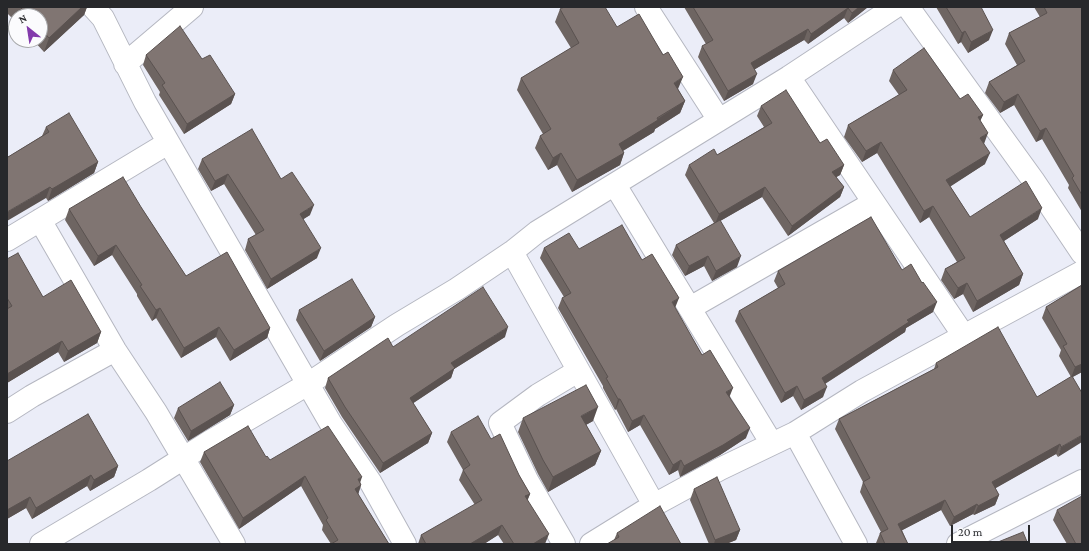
<!DOCTYPE html>
<style>
body{margin:0}
#map{position:relative;width:1089px;height:551px;overflow:hidden;background:#ebedf8;font-family:"Crimson Pro",serif}
canvas{display:block}
.frame{position:absolute;inset:0;border:8px solid #27282b;pointer-events:none}
.north{position:absolute;left:8px;top:8px;width:40px;height:40px;box-sizing:border-box;background:#fbfbfd;border:1px solid #a6a7a9;border-radius:50%;rotate:330deg;font-size:11px;font-weight:700;line-height:16px;text-align:center;color:#27282b}
.north::after{content:'';display:block;margin:auto;width:14px;height:18px;background:#833aac;clip-path:polygon(50% 0,100% 100%,50% 72%,0 100%)}
.scale{position:absolute;left:951px;top:525px;width:79px;height:18px;box-sizing:border-box;border:2px solid #27282b;border-top:0;padding-left:5px;font-size:12px;line-height:14px;white-space:nowrap;color:#27282b;-webkit-text-stroke:3px #fbfbfd;paint-order:stroke}
</style>
<div id="map">
<canvas width="1089" height="551"></canvas>
<div class="frame"></div>
<div class="north">N</div>
<div class="scale">20 m</div>
</div>
<script>
const g = document.querySelector('canvas').getContext('2d');
g.lineJoin = 'round';
function shape(rows) {
  const path = new Path2D();
  for (const r of rows) {
    path.moveTo(r[0], r[1]);
    for (let i = 2; i < r.length; i += 2) path.lineTo(r[i], r[i + 1]);
  }
  return path;
}
function stroke(path, color, width, dash) {
  g.strokeStyle = color;
  g.lineWidth = width;
  g.lineCap = dash ? 'butt' : 'round';
  g.setLineDash(dash || []);
  g.stroke(path);
}
function fill(path, color) {
  g.fillStyle = color;
  g.fill(path, 'evenodd');
}
const street = shape([
 [93,7,103,18,145,102,249,282,331,424,371,483,405,544],
 [646,7,719,120],
 [908,7,1033,180,1082,253],
 [125,64,192,7],
 [789,77,964,336],
 [615,185,772,444],
 [40,220,115,350,156,412,234,544],
 [7,240,168,143],
 [512,252,654,505],
 [690,308,873,203],
 [7,412,32,396,115,350],
 [795,433,856,544],
 [41,544,149,480,209,442,308,384,397,325,457,289,512,252,537,232,789,77,895,7],
 [564,544,527,480,500,423,538,395,578,371],
 [591,544,654,505,720,469,795,433,862,391,1082,272],
 [958,544,1082,481]
]);
const wall = shape([
 [7,7,87,7,84,15,44,52,33,40,40,40,40,16,16,16,16,22,7,13],
 [684,7,868,7,848,23,844,18,808,44,804,40,755,69,753,84,724,101,698,57,702,46,706,44],
 [936,7,980,7,989,40,968,53,961,42,958,44],
 [1034,7,1082,7,1082,212,1068,188,1069,185,1042,139,1036,142,1014,105,1000,113,985,93,989,82,1017,65,1005,44,1009,33,1040,17],
 [560,9,617,27,678,89,685,101,680,113,655,129,654,132,623,151,624,153,620,165,572,192,557,165,548,170,535,148,540,136,543,134,517,90,521,78,571,48,555,22],
 [146,55,202,59,235,94,231,104,184,134,159,95,160,92,143,65],
 [893,70,960,99,983,115,980,120,984,144,985,164,950,186,970,217,1038,219,1004,241,1023,274,1019,285,973,312,963,294,954,299,941,280,945,269,957,262,929,217,920,223,877,153,862,162,844,137,848,125,899,95,889,81],
 [761,106,820,143,844,165,840,175,836,177,844,187,840,197,788,236,762,197,720,221,737,267,712,281,704,266,685,276,672,255,676,245,714,223,685,175,689,165,717,155,764,127,757,116],
 [46,127,98,162,94,173,48,201,46,198,8,157,42,136],
 [202,159,281,179,310,215,303,219,317,258,267,289,245,250,248,239,256,235,224,184,211,191,198,169],
 [141,207,186,276,270,328,267,338,230,361,216,337,181,358,156,318,152,321,137,296,137,294,112,255,94,266,65,220,69,209],
 [544,248,579,249,642,260,675,308,702,355,730,397,746,438,720,455,680,477,678,470,669,475,640,425,628,432,616,409,615,410,603,388,603,386,558,308,562,298,564,297,540,258],
 [7,259,43,297,101,332,97,343,64,362,58,352,7,383],
 [902,270,933,312,906,328,905,332,825,384,823,397,801,410,793,396,781,403,735,321,739,311,778,288,774,281,778,271],
 [1082,285,1082,372,1072,377,1082,393,1058,457,1056,454,995,488,999,495,995,505,974,515,973,514,950,526,941,510,902,530,908,544,877,544,876,543,880,533,881,532,860,492,863,482,835,429,839,419,934,369,936,363,1037,397,1071,377,1059,356,1061,350,1042,318,1046,307],
 [299,310,375,317,371,327,320,361,296,320],
 [505,337,454,369,451,378,413,403,432,433,428,443,380,473,342,417,325,388,328,378,393,347],
 [234,405,230,415,188,441,174,418,178,408],
 [523,418,593,421,586,425,601,451,595,465,548,492,538,474,518,432],
 [451,432,491,439,519,475,530,494,527,501,545,544,504,544,498,535,484,544,418,544,421,535,475,505,459,480,463,470,447,442],
 [204,452,266,457,270,460,360,482,361,485,358,494,389,544,331,544,322,530,323,525,301,486,239,529,200,462],
 [7,461,118,466,114,477,90,491,87,486,32,519,26,508,7,519],
 [694,489,740,530,736,540,726,544,709,544,690,500],
 [1057,510,1082,544,1067,544,1053,520],
 [617,533,681,544,614,540]
]);
const shadedWall = shape([
 [82,7,87,7,84,15,44,52,49,38],
 [859,7,868,7,848,23,852,13],
 [848,8,844,18,808,44,811,34],
 [808,29,804,40,747,74,751,63],
 [993,30,989,40,968,53,971,42],
 [965,31,961,42,958,44,962,33],
 [757,74,753,84,724,101,728,91],
 [683,77,678,89,669,95,674,83],
 [235,94,231,104,184,134,187,124],
 [1018,94,1014,105,1000,113,1004,102],
 [685,101,680,113,655,129,654,132,614,156,619,144],
 [983,115,978,126,978,117],
 [1046,128,1042,139,1036,142,1040,131],
 [988,133,984,144,980,138],
 [881,142,877,153,862,162,866,151],
 [561,153,557,165,548,170,553,158],
 [624,153,620,165,572,192,577,180],
 [990,153,985,164,942,192,946,180],
 [98,162,94,173,48,201,52,189],
 [844,165,840,175,828,182,832,172],
 [228,174,224,184,211,191,215,181],
 [50,187,46,198,7,221,7,212],
 [765,187,762,197,715,224,719,214],
 [844,187,840,197,788,236,792,226],
 [314,205,310,215,296,224,300,214],
 [933,206,929,217,920,223,924,211],
 [1042,208,1038,219,996,246,1000,235],
 [116,245,112,255,94,266,98,256],
 [321,248,317,258,267,289,271,279],
 [708,256,704,266,685,276,689,266],
 [741,256,737,267,712,281,716,271],
 [1023,274,1019,285,973,312,977,301],
 [967,283,963,294,954,299,958,288],
 [679,298,675,308,672,302],
 [937,302,933,312,906,328,905,332,818,388,822,378,907,320],
 [160,308,156,318,152,321,156,310],
 [375,317,371,327,320,361,324,351],
 [219,327,216,337,181,358,184,348],
 [508,327,505,337,454,369,451,378,406,408,410,398,451,363],
 [270,328,267,338,230,361,234,350],
 [101,332,97,343,64,362,68,351],
 [62,341,58,352,7,383,7,374],
 [1082,364,1082,372,1071,378,1075,367],
 [797,386,793,396,781,403,785,393],
 [827,387,823,397,801,410,804,400],
 [733,388,729,398,726,392],
 [618,399,620,399,616,409,615,410],
 [234,405,230,415,188,441,191,431],
 [598,407,593,421,576,430,581,416],
 [644,415,640,425,628,432,632,421],
 [750,428,746,438,720,455,680,477,684,466],
 [432,433,428,443,380,473,383,463],
 [1082,435,1082,442,1058,457,1061,447],
 [1060,444,1056,454,989,492,992,482],
 [601,451,595,465,548,492,553,477],
 [681,460,678,470,669,475,673,465],
 [118,466,114,477,90,491,94,480],
 [91,475,87,486,32,519,36,508],
 [305,476,301,486,239,529,243,518],
 [362,477,359,486,361,485,358,495,351,499,358,479],
 [530,494,526,504,525,496],
 [999,495,995,505,974,515,978,506],
 [30,497,26,508,7,519,7,510],
 [945,500,941,510,895,534,898,524],
 [977,504,973,514,950,526,954,517],
 [502,525,498,535,484,544,470,544],
 [740,530,736,540,726,544,714,544,715,540],
 [549,534,545,544,533,544]
]);
const building = shape([
 [20,7,82,7,49,38,40,28,40,16,29,16,20,7],
 [564,7,605,7,617,27,639,14,663,55,668,52,683,77,674,83,685,101,657,118,658,120,619,144,624,153,577,180,561,153,553,158,540,136,551,129,521,78,579,43,560,9,564,7],
 [693,7,859,7,852,13,848,8,811,34,808,29,751,63,757,74,728,91,702,46,713,40,693,7],
 [946,7,981,7,993,30,971,42,965,31,962,33,946,7],
 [1044,7,1082,7,1082,195,1072,178,1074,176,1046,128,1040,131,1018,94,1004,102,989,82,1025,61,1009,33,1047,13,1044,7],
 [180,26,202,59,210,55,235,94,187,124,162,85,165,83,146,55,180,26],
 [924,48,960,99,968,94,983,115,978,117,988,133,980,138,990,153,946,180,970,217,1026,181,1042,208,1000,235,1023,274,977,301,967,283,958,288,945,269,965,258,933,206,924,211,881,142,866,151,848,125,907,90,893,70,924,48],
 [786,90,820,143,827,139,844,165,832,172,844,187,792,226,765,187,719,214,689,165,714,149,717,155,772,123,761,106,786,90],
 [69,113,98,162,52,189,50,187,7,212,7,155,8,157,49,132,46,127,69,113],
 [252,129,281,179,292,172,314,205,300,214,321,248,271,279,248,239,264,230,228,174,215,181,202,159,252,129],
 [123,177,141,207,186,276,227,252,270,328,234,350,219,327,184,348,160,308,156,310,140,286,142,285,116,245,98,256,69,209,123,177],
 [871,217,902,270,911,264,922,283,923,282,937,302,907,320,909,322,822,378,827,387,804,400,797,386,785,393,739,311,785,284,778,271,871,217],
 [720,220,741,256,716,271,708,256,689,266,676,245,720,220],
 [622,225,642,260,652,254,679,298,672,302,702,355,710,350,733,388,726,392,750,428,723,445,684,466,681,460,673,465,644,415,632,421,620,399,618,399,606,378,608,377,562,298,571,293,544,248,569,233,579,249,622,225],
 [18,253,43,297,71,280,101,332,68,351,62,341,7,374,7,309,12,306,7,298,7,259,18,253],
 [352,279,375,317,324,351,299,310,352,279],
 [1082,285,1082,364,1075,367,1063,346,1067,344,1046,307,1082,285],
 [483,287,508,327,451,363,455,368,410,398,432,433,383,463,345,407,328,378,388,338,393,347,483,287],
 [998,327,1037,397,1072,376,1082,393,1082,435,1061,447,1060,444,992,482,999,495,978,506,977,504,954,517,945,500,898,524,908,544,885,544,880,533,888,529,863,482,870,478,839,419,938,367,936,363,998,327],
 [220,382,234,405,191,431,178,408,220,382],
 [586,385,598,407,581,416,601,451,553,477,543,460,523,418,586,385],
 [88,414,118,466,94,480,91,475,36,508,30,497,7,510,7,461,88,414],
 [478,416,491,439,500,434,519,475,530,494,525,496,549,534,533,544,514,544,502,525,470,544,426,544,421,535,482,500,463,470,470,465,451,432,478,416],
 [248,426,266,457,267,456,270,460,328,426,362,477,358,479,361,485,355,489,389,544,331,544,338,540,326,520,328,518,305,476,243,518,204,452,248,426],
 [717,477,740,530,715,540,694,489,717,477],
 [1082,496,1082,544,1076,544,1057,510,1082,496],
 [660,506,681,544,607,544,619,537,617,533,660,506],
 [1023,532,1028,544,993,544,1023,532]
]);
stroke(street, '#b5b7c1', 24);
stroke(street, '#fff', 22);
fill(wall, '#6e6562');
fill(shadedWall, '#5a5250');
fill(building, '#807572');
stroke(building, '#5a5250', 1);
</script>
